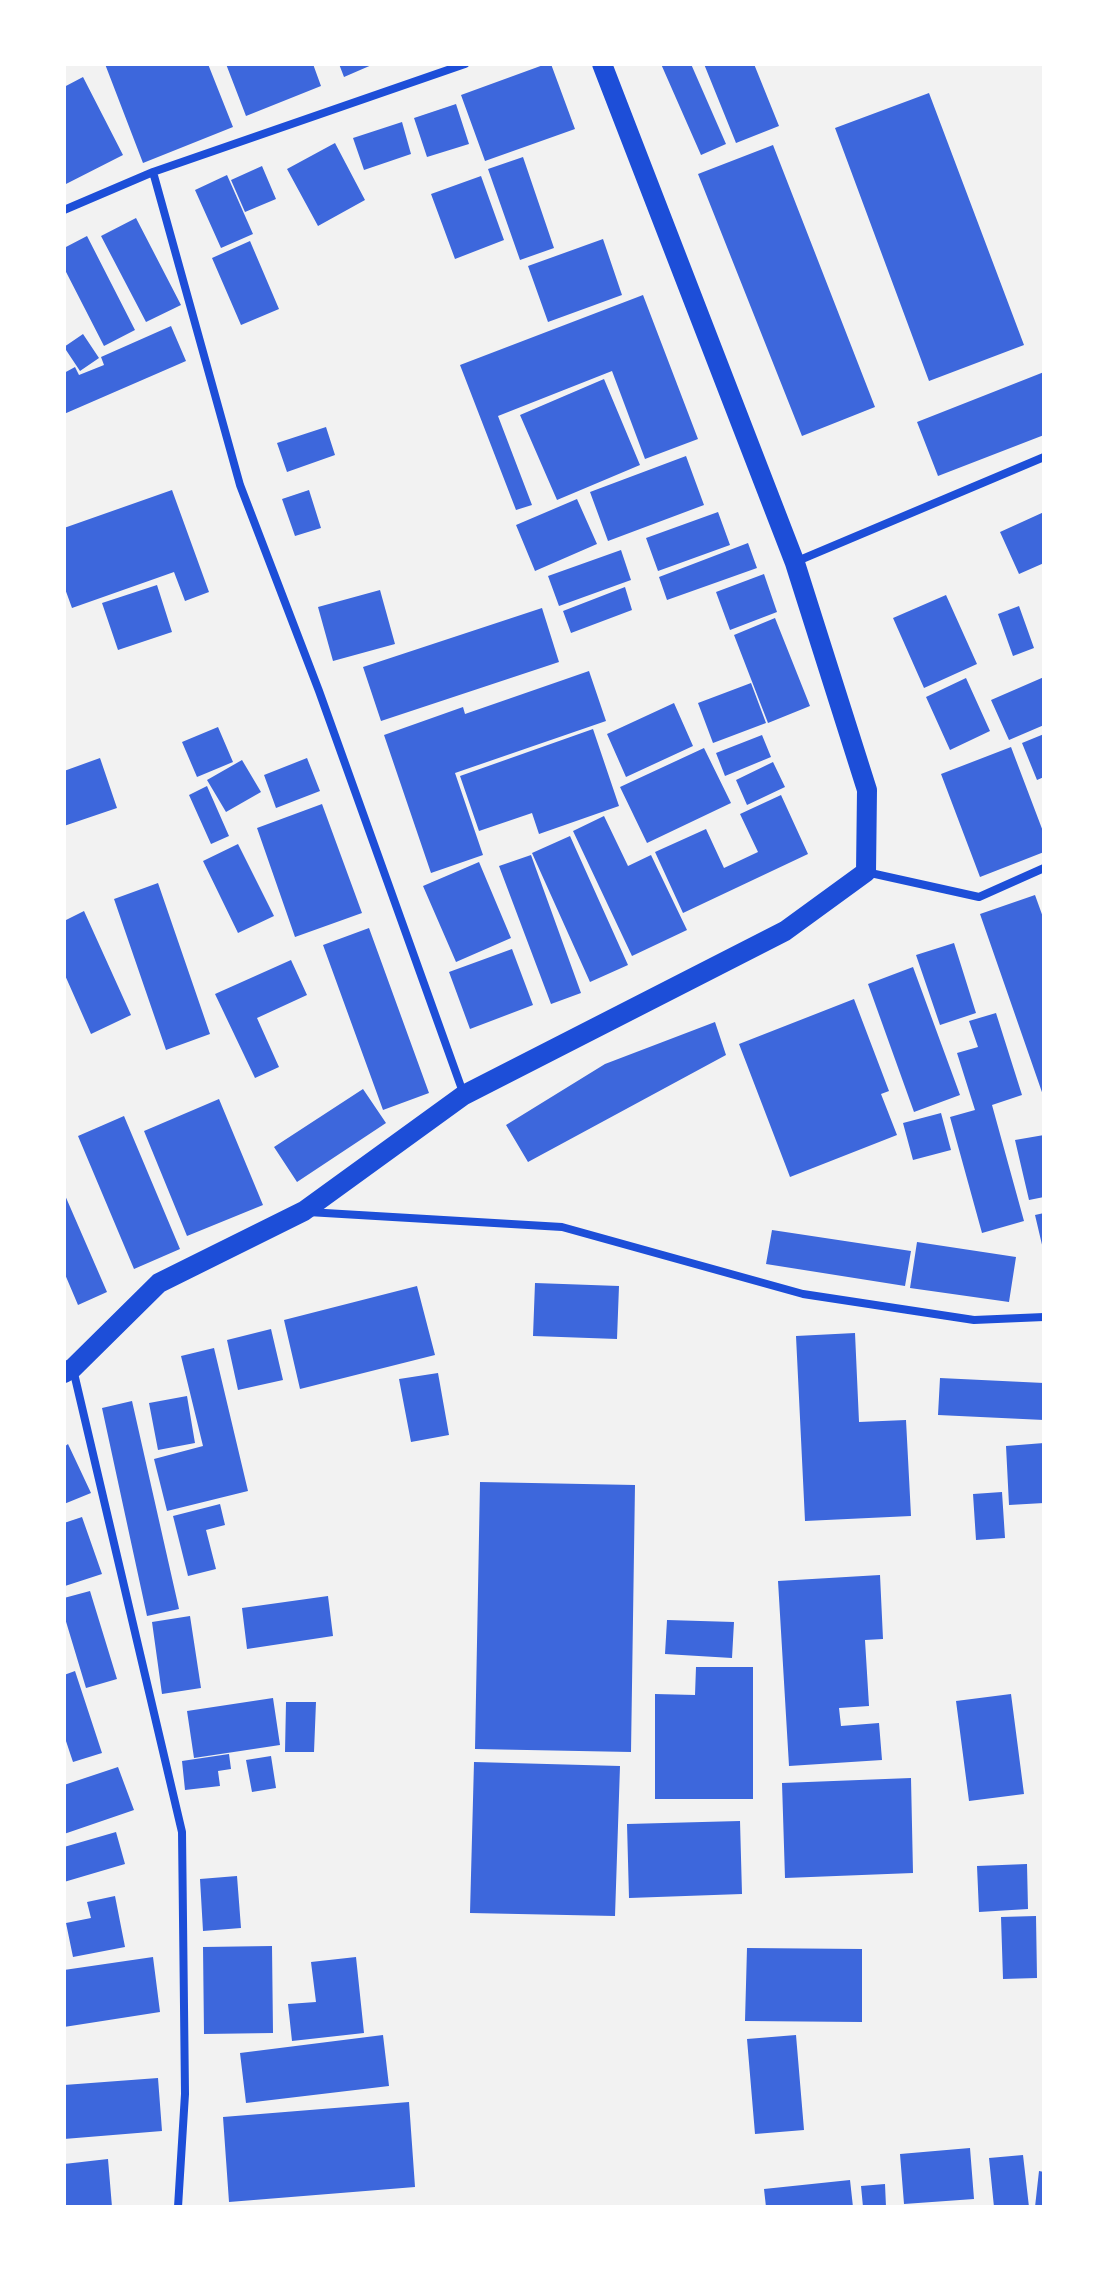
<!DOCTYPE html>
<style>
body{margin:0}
#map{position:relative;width:1108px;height:2271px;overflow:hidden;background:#f2f2f2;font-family:"Times New Roman",serif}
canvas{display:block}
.frame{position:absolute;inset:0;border:66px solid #fff;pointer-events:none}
</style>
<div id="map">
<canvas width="1108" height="2271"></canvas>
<div class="frame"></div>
</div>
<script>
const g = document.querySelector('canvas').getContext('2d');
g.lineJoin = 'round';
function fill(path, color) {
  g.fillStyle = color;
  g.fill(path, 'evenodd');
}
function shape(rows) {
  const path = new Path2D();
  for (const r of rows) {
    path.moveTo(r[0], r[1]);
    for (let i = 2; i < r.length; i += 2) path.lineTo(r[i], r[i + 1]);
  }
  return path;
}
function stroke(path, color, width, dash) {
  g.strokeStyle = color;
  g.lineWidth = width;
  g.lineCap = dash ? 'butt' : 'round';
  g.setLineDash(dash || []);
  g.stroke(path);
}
const building = shape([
 [105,64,208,64,233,127,143,163],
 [226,64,313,64,321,86,246,116],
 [339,64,374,64,344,77],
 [546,64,551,64,575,129,485,161,461,95],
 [661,64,691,64,726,144,701,155],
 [704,64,754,64,779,126,736,143],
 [83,77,123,155,64,185,64,87],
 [929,93,1024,345,929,381,835,128],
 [456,104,469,144,427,157,414,118],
 [402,122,411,154,364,170,353,138],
 [335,143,365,200,318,226,287,169],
 [773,145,875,407,802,436,698,174],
 [523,157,554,248,520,260,488,169],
 [262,166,276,199,245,212,231,180],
 [227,175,253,234,221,248,195,190],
 [481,176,504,240,455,259,431,194],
 [136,218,181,305,146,322,101,236],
 [87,236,135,330,104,346,64,268,64,248],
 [603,239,622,295,548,322,528,266],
 [250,241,279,309,241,325,212,258],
 [643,295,698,439,645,459,612,371,498,416,532,505,516,510,460,365],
 [171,326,186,361,64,414,64,373,75,367,79,375,104,365,101,357],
 [83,334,99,358,80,371,64,347],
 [1044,372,1044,435,938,476,917,422],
 [604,379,640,465,557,500,520,415],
 [326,427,335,455,287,472,277,443],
 [686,456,704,505,608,541,590,492],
 [172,490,209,592,185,601,174,572,72,608,64,586,64,528],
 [309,490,321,528,295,536,282,499],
 [577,499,597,544,535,571,516,525],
 [718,512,730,545,658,571,646,538],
 [1044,512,1044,563,1019,574,1000,532],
 [748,543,757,568,667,600,659,577],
 [621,550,631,580,559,606,548,576],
 [764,574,777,612,730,630,716,592],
 [157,585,172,632,118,650,102,603],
 [625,587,632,610,571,633,563,611],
 [380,590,395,644,333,661,318,607],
 [946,595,977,664,924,688,893,618],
 [1019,606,1034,648,1013,656,998,614],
 [542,608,559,662,381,721,363,667],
 [775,618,810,706,768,723,734,635],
 [589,671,606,721,455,773,483,855,431,873,384,735,463,707,465,714],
 [1044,677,1044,725,1009,740,991,700],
 [966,678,990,731,950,750,926,697],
 [751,683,766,723,713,743,698,703],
 [674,703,693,746,626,777,607,734],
 [218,727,233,762,197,777,182,742],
 [593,729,619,806,539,834,532,813,479,831,460,776],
 [1044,734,1044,777,1037,780,1022,743],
 [762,735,771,757,725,776,716,753],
 [1011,747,1044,834,1044,852,980,877,941,774],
 [704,748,731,803,647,843,620,787],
 [100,758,117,808,64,826,64,771],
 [307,758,320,791,276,808,264,775],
 [242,760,261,792,226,812,207,780],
 [773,762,785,787,747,805,736,780],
 [207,786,229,836,211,844,189,795],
 [781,795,808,854,683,913,655,852,706,829,724,868,758,852,740,814],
 [322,804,362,913,295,937,257,828],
 [604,816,628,866,651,855,687,930,632,956,573,831],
 [570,836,628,965,590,982,532,853],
 [238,844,274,916,238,933,203,861],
 [531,855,581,993,551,1004,499,866],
 [479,862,511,938,456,962,423,886],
 [158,883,210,1034,166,1050,114,899],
 [1035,895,1044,920,1044,1098,980,914],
 [84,911,131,1015,91,1034,64,973,64,921],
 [369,928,429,1093,383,1110,323,945],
 [954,943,976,1013,940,1025,916,955],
 [512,949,533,1005,470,1029,449,972],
 [291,960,307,995,257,1018,279,1067,255,1078,215,994],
 [913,967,960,1095,914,1112,868,984],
 [854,999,889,1091,881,1094,897,1135,790,1177,739,1044],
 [996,1013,1022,1095,992,1105,1024,1221,982,1233,950,1117,975,1110,957,1053,978,1047,969,1021],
 [715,1022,726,1055,528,1162,506,1125,605,1064],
 [363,1089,386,1123,297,1182,274,1147],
 [219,1099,263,1205,187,1236,144,1131],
 [941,1113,951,1150,913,1160,903,1123],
 [124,1116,180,1249,134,1269,78,1136],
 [1044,1135,1044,1197,1029,1200,1015,1140],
 [64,1193,107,1292,78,1305,64,1272],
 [1044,1213,1044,1249,1043,1249,1035,1215],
 [772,1230,911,1251,905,1286,766,1264],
 [917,1242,1016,1257,1009,1302,910,1288],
 [535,1283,619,1286,617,1339,533,1336],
 [417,1286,435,1355,300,1389,284,1320],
 [271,1329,283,1380,238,1390,227,1340],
 [855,1333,859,1422,906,1420,911,1516,805,1521,796,1336],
 [214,1348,248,1491,167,1511,154,1459,203,1446,181,1356],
 [438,1373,449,1435,411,1442,399,1379],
 [940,1378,1044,1383,1044,1420,938,1415],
 [187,1396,195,1443,158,1450,149,1403],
 [132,1401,179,1609,147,1616,102,1408],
 [1044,1443,1044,1503,1009,1505,1006,1446],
 [68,1444,91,1493,64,1504,64,1447],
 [480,1482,635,1485,631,1752,475,1749],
 [1002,1492,1005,1538,976,1540,973,1494],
 [220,1504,225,1525,206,1530,216,1569,188,1576,173,1516],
 [82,1517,102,1574,65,1586,64,1523],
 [880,1575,883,1639,865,1640,869,1706,839,1708,841,1726,879,1723,882,1760,789,1766,778,1581],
 [90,1591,117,1679,86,1688,64,1615,64,1598],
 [328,1596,333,1636,247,1649,242,1608],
 [190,1616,201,1688,162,1694,152,1622],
 [667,1620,734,1622,732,1658,665,1654],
 [696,1667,753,1667,753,1799,655,1799,655,1694,695,1695],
 [75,1671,102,1753,73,1762,64,1735,64,1675],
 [1011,1694,1024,1794,969,1801,956,1701],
 [273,1698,280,1745,194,1758,187,1711],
 [286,1702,316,1702,314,1752,285,1752],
 [229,1754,231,1769,218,1771,220,1786,185,1790,182,1761],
 [271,1756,276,1788,252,1792,246,1760],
 [474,1762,620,1766,615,1916,470,1913],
 [118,1767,134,1810,64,1834,64,1785],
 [911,1778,913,1873,785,1878,782,1783],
 [740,1821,742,1894,629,1898,627,1824],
 [116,1832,125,1864,64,1882,64,1847],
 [1027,1864,1028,1909,979,1912,977,1866],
 [237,1876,241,1928,203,1931,200,1879],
 [115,1896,125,1947,73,1957,66,1923,91,1918,87,1902],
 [1036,1916,1037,1978,1003,1979,1001,1917],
 [272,1946,273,2033,204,2034,203,1947],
 [747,1948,862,1949,862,2022,745,2021],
 [153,1957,160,2012,64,2027,64,1970],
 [356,1957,364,2033,292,2041,288,2004,316,2002,311,1962],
 [383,2035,389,2086,246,2103,240,2053],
 [796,2035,804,2130,755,2134,747,2039],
 [158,2078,162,2131,64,2139,64,2085],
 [409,2102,415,2187,229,2202,223,2117],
 [970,2148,974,2199,904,2204,900,2154],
 [1023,2155,1029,2207,994,2207,989,2158],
 [108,2159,112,2207,64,2207,64,2164],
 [1039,2171,1044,2172,1044,2207,1035,2207],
 [850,2180,853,2207,766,2207,764,2189],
 [885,2184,886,2207,863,2207,861,2186]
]);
const minor = shape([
 [153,172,240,485,319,691,464,1095],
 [64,210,153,172,465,64],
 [795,562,1044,457],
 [866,872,979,897,1044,868],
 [308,1212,562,1227,803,1294,974,1320,1044,1317],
 [73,1369,182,1832,185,2094,178,2207]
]);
const primary = shape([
 [64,1373,73,1368,159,1283,304,1211,464,1095,785,931,866,872,867,790,795,563,602,64]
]);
fill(building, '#3d67dc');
stroke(minor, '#1d4ed8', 8);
stroke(primary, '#1d4ed8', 20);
</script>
